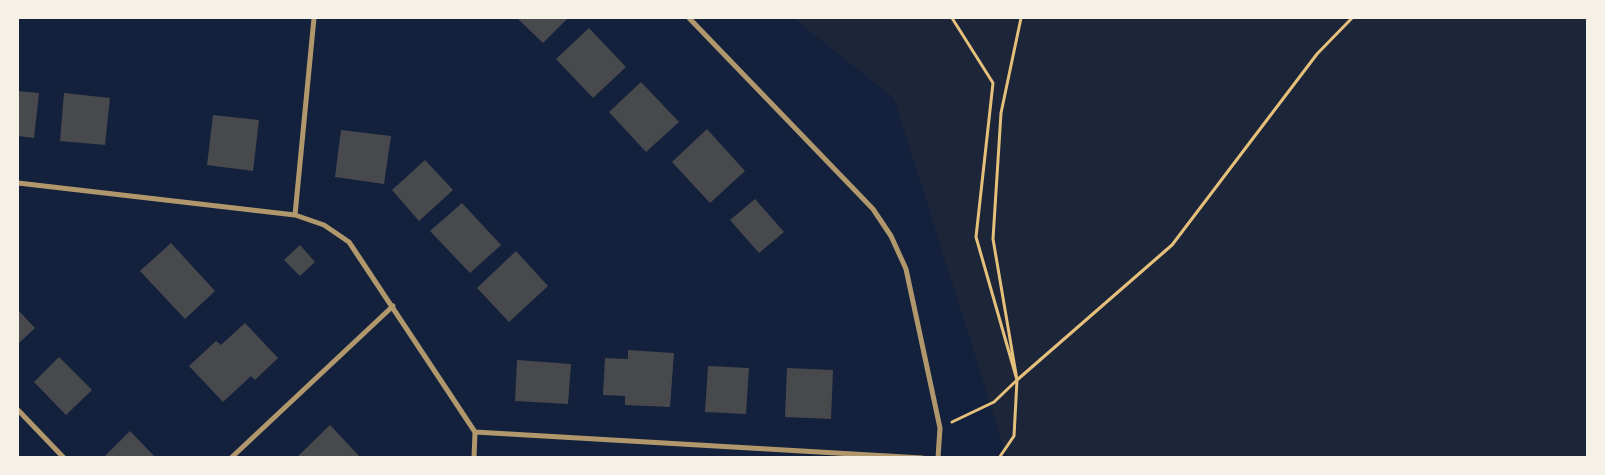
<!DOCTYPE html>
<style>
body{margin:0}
#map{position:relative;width:1605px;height:475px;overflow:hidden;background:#14213d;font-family:Georgia,serif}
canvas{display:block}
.frame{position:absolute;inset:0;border:19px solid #f6f1e7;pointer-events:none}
</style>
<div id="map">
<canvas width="1605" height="475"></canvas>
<div class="frame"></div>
</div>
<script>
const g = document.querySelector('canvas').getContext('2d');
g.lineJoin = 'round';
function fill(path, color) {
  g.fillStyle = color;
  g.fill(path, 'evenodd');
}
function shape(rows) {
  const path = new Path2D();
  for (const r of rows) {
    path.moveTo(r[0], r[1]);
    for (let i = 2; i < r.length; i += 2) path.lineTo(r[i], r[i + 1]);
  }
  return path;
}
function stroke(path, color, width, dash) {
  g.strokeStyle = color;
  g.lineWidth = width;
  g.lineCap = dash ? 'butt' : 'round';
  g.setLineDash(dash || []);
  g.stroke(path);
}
const green = shape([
 [793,18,1587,18,1587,457,1007,457,894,98]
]);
const building = shape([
 [517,18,568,18,543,43],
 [589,28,626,67,593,98,556,59],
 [641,82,679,122,646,152,609,112],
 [18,91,39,93,34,138,18,136],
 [64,93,110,98,105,145,60,141],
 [213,115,259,120,253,171,207,165],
 [707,129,745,171,710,203,672,162],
 [341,130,391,136,384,184,335,177],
 [425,160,453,190,419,221,392,190],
 [755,199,784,232,759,253,730,220],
 [462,203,501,245,470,273,430,231],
 [171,243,215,291,185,319,140,271],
 [300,245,315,262,300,276,284,260],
 [516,251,548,286,509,322,477,288],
 [18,310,35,328,18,344],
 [245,323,278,358,255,380,251,376,223,402,189,366,216,341,221,345],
 [628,350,674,353,670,407,625,405,625,396,603,395,605,358,628,359],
 [59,357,92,390,66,415,34,382],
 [517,360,571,364,568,404,515,401],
 [708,366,749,368,746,414,705,412],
 [787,368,833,370,831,419,785,417],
 [330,425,361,458,296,458],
 [130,431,156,458,103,458]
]);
const path = shape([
 [952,18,993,83,976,237,1017,380,993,239,1001,113,1021,18],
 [952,422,994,402,1017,380,1172,245,1317,54,1352,18],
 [999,458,1014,436,1017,380]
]);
const minor = shape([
 [689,18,873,209,891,236,906,269,940,428,938,458],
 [18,183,295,215,324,225,349,242,475,432,474,458],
 [295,215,314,18],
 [18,410,64,458],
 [475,432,922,458],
 [231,458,393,306]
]);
fill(green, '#1d2539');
fill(building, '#48494c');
stroke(path, '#e5c07b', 3);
stroke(minor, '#b1986c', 5);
</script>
